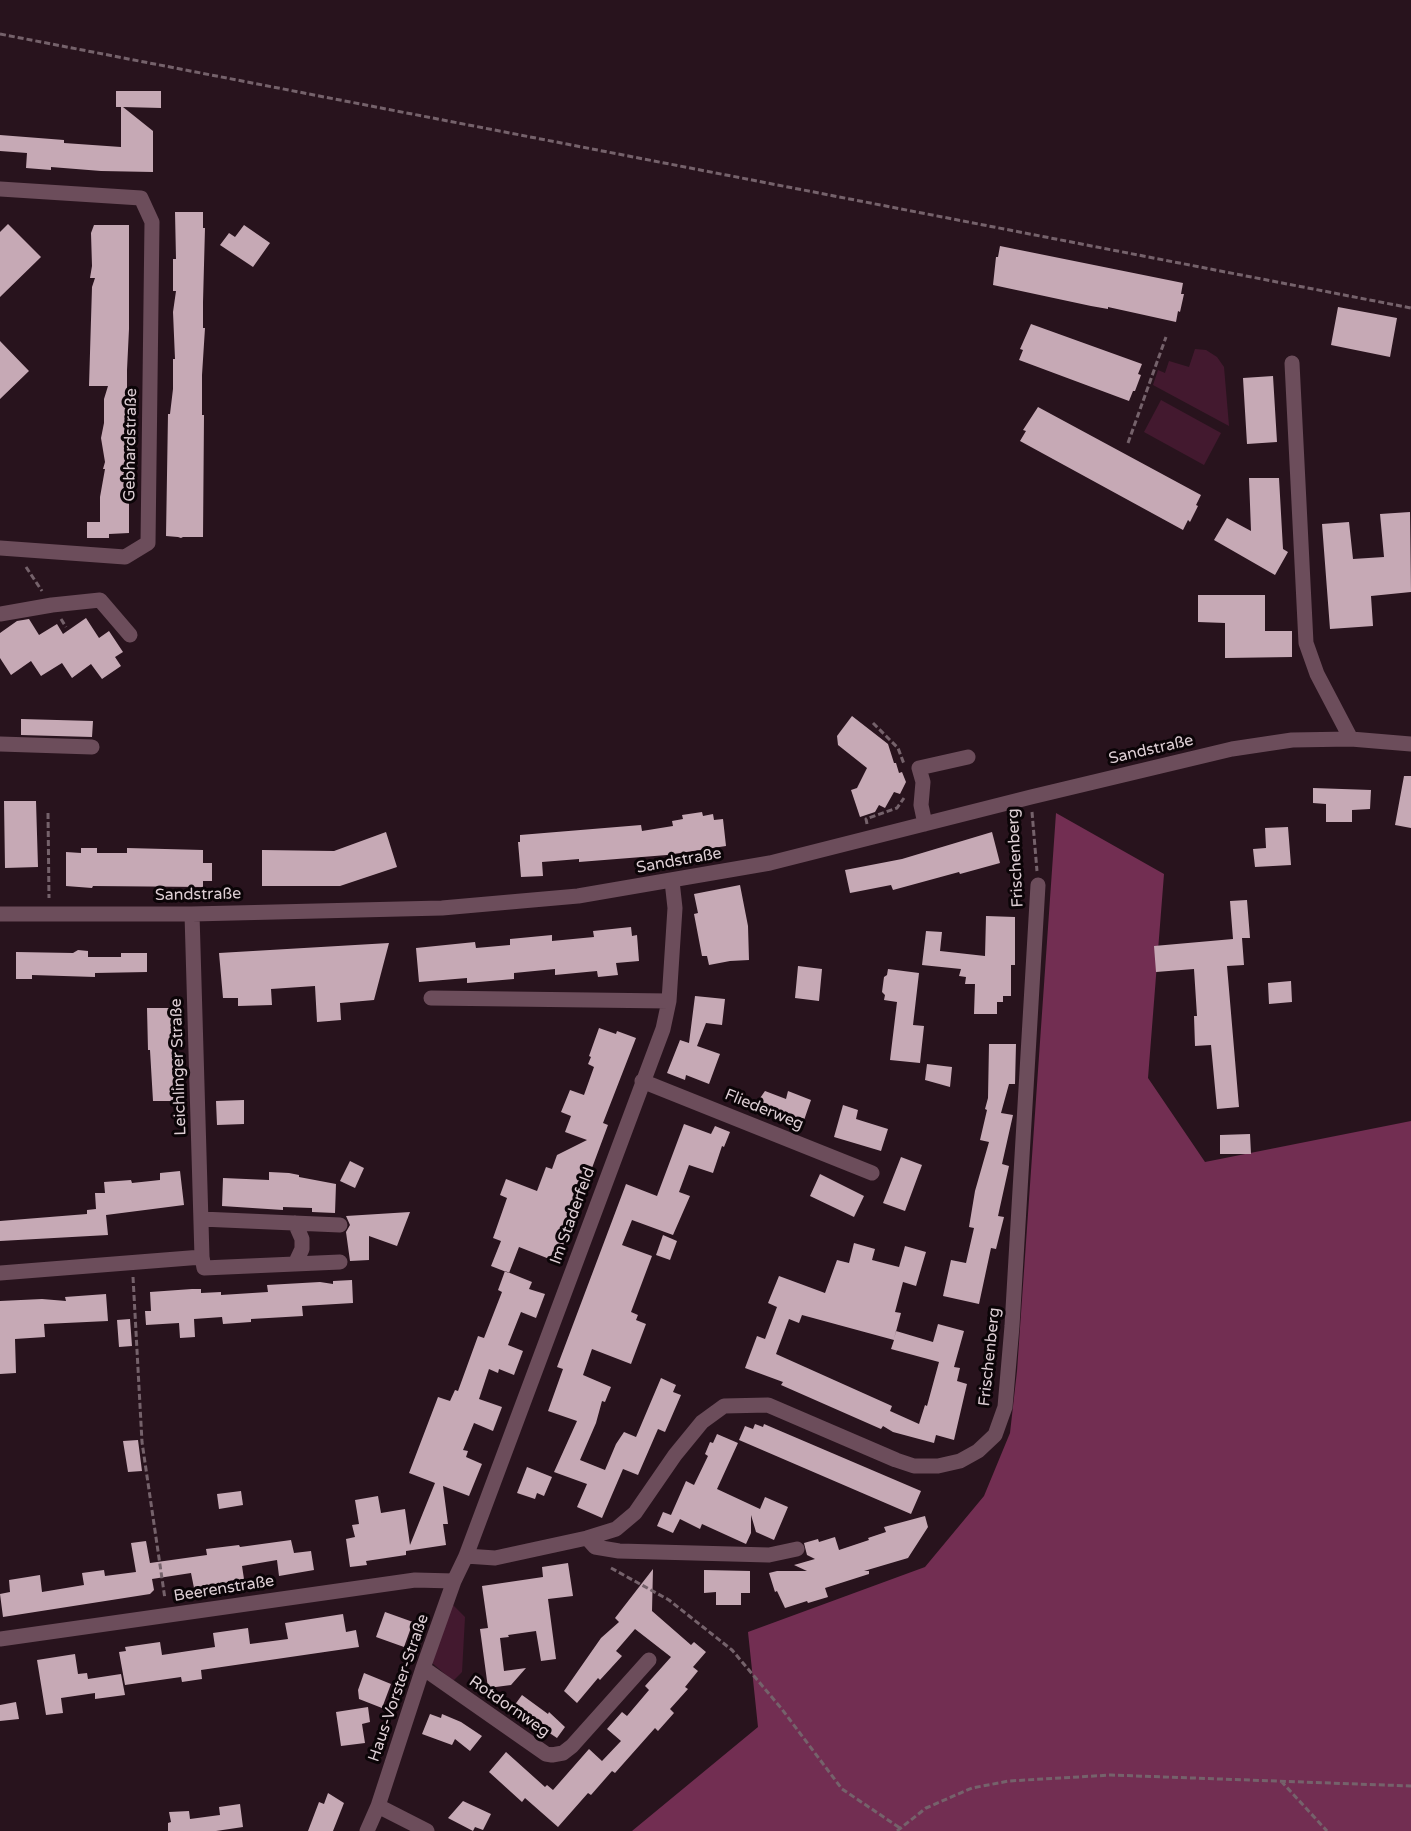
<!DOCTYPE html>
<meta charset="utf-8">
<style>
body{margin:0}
canvas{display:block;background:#28131d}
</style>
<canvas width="1411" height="1831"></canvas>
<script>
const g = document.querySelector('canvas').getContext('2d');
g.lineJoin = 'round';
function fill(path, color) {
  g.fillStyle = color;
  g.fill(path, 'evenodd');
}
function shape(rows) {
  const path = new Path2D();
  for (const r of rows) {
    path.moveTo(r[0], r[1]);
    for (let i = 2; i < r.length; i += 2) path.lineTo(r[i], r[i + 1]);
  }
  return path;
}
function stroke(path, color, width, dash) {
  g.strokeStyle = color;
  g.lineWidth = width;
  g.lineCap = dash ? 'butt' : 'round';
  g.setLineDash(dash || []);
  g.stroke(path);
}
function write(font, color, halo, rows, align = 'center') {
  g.font = font + ' "Varela Round",sans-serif';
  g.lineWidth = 6;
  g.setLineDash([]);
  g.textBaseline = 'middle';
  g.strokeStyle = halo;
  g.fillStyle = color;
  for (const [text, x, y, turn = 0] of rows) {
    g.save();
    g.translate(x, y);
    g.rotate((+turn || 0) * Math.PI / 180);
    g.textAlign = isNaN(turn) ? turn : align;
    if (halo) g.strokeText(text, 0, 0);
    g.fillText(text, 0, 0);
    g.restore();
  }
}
const green = shape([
 [1195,349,1206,350,1217,357,1224,367,1229,426,1153,385,1158,370,1165,373,1169,361,1189,367],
 [1161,400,1221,433,1204,465,1144,432],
 [452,1604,465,1617,462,1672,453,1681,431,1662]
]);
const forest = shape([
 [1056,813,1164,874,1148,1078,1205,1162,1411,1121,1411,1831,632,1831,758,1727,748,1632,925,1567,984,1496,1010,1433,1017,1371]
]);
const building = shape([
 [116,91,161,91,161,108,123,107,153,131,153,172,101,171,51,167,51,170,26,168,27,153,0,151,0,135,64,140,64,143,121,147,121,107,116,107],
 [175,212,203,212,203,228,205,228,203,302,203,328,205,328,202,375,202,415,204,415,203,537,183,537,181,538,178,537,166,536,168,414,170,414,173,389,173,359,175,359,173,312,176,291,173,291,173,259,176,259],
 [8,224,41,257,0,297,0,232],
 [94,225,129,225,129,329,127,370,127,395,129,395,129,533,109,534,109,538,87,538,87,522,100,522,100,497,105,469,103,469,105,462,101,438,104,423,104,399,108,386,89,386,92,287,95,278,90,278,92,266,91,233],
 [244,225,270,243,253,267,220,245,229,233,235,237],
 [1000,246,1183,283,1181,294,1184,294,1180,312,1178,311,1176,322,1108,307,1108,309,1091,306,993,285,996,257,998,257],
 [1338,307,1397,318,1390,357,1331,345],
 [1031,324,1142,364,1138,374,1141,375,1135,391,1133,391,1129,401,1019,360,1023,350,1020,349],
 [0,341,29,371,0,399],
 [1273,376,1277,442,1247,444,1243,378],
 [1038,407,1201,495,1196,505,1198,506,1190,522,1188,520,1183,530,1020,441,1026,431,1023,430],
 [1249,478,1279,478,1283,549,1288,552,1275,575,1214,540,1227,518,1251,531],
 [1410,512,1411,592,1371,596,1373,626,1330,629,1322,524,1349,522,1353,559,1384,557,1380,514],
 [1198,595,1265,595,1265,631,1292,631,1292,657,1225,658,1225,623,1198,622],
 [86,618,99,638,109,631,123,652,115,657,121,666,102,679,91,664,72,678,62,663,41,676,31,661,11,675,0,658,0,633,17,621,29,619,39,635,57,624,63,634],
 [852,716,888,744,894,763,896,763,899,773,902,772,906,782,900,794,894,792,885,808,879,805,875,812,860,817,851,790,857,788,867,768,838,745,837,736],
 [21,719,93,721,92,737,21,735],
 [1404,776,1411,776,1411,828,1395,825],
 [1313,788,1371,790,1370,809,1352,810,1352,822,1326,822,1326,804,1313,803],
 [4,801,36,801,38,867,5,868],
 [702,812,703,816,713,814,714,820,723,819,726,846,667,855,579,862,579,859,542,862,543,876,521,877,518,842,520,842,520,835,641,825,642,831,673,826,672,821,683,819,682,815],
 [1288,827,1291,865,1255,867,1253,849,1266,848,1265,828],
 [386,832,397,867,340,886,262,886,262,850,334,851],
 [992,832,1000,863,960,874,959,872,893,890,891,885,850,893,845,870,902,859],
 [81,848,97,848,97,853,127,853,127,848,203,850,203,863,212,863,212,881,203,881,203,887,93,886,92,888,66,886,66,852,81,853],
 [740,885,748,926,749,960,730,961,709,965,707,956,702,956,694,914,698,913,694,894],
 [1247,900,1250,938,1242,938,1244,965,1227,966,1239,1107,1217,1109,1211,1045,1195,1046,1194,1016,1197,1016,1194,969,1156,972,1154,946,1233,939,1230,901],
 [986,916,1015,917,1015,965,1011,965,1011,996,1003,996,1003,1002,997,1002,997,1014,974,1014,975,984,965,984,966,977,959,976,961,969,922,965,926,931,942,932,940,951,985,956],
 [631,927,632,936,637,935,639,961,616,963,618,975,598,977,597,971,555,975,555,969,514,973,514,979,467,983,467,978,419,982,416,948,475,942,476,948,510,945,510,939,552,935,552,941,594,937,593,931],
 [389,943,374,1000,340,1003,341,1020,317,1022,315,986,271,989,272,1005,238,1006,238,998,223,998,219,953],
 [78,950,88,951,88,957,121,957,121,953,147,953,147,972,95,973,95,977,32,975,32,979,16,979,16,952,73,953],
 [798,966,822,969,819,1001,795,998],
 [888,969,919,973,913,1025,924,1026,920,1063,890,1060,897,1002,884,1000,885,995,882,992,884,977,887,975],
 [1291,981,1292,1002,1269,1004,1268,983],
 [695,996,725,999,722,1025,706,1023,697,1046,720,1054,709,1084,686,1075,685,1080,667,1073,680,1040,689,1043],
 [147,1008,172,1008,172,1059,179,1059,180,1101,153,1101,150,1050,148,1050],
 [599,1028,616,1034,617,1031,636,1038,603,1123,608,1125,557,1262,519,1247,509,1273,491,1266,501,1241,493,1238,507,1198,500,1195,506,1179,537,1191,546,1167,552,1169,557,1155,587,1140,565,1132,571,1116,561,1112,570,1090,584,1095,594,1067,588,1064,591,1057,589,1056],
 [989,1044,1016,1044,1015,1084,1009,1084,1001,1113,1013,1115,1002,1164,1009,1166,998,1216,1004,1217,996,1249,991,1248,979,1304,943,1296,951,1260,966,1263,974,1228,969,1227,975,1191,989,1142,980,1140,987,1110,985,1109,988,1098],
 [927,1064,952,1067,950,1087,925,1080],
 [765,1091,786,1099,788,1091,811,1100,802,1126,753,1108],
 [244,1100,244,1124,217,1125,216,1101],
 [843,1105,858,1110,856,1119,888,1129,881,1151,834,1137],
 [684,1124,711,1134,715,1126,730,1132,724,1147,722,1146,713,1173,689,1165,679,1192,690,1196,673,1235,632,1220,622,1245,652,1256,631,1312,638,1315,636,1320,646,1324,631,1364,592,1349,583,1375,611,1387,605,1402,602,1401,596,1423,580,1460,605,1470,616,1444,624,1432,636,1437,661,1378,676,1385,673,1392,681,1395,665,1432,658,1429,638,1475,623,1469,602,1518,577,1507,587,1484,554,1472,577,1421,548,1411,563,1369,557,1367,626,1184,657,1196],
 [1250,1134,1251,1154,1220,1154,1220,1135],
 [901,1157,922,1165,905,1211,883,1203],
 [350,1161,364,1168,355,1188,340,1181],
 [180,1171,184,1205,106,1215,108,1235,0,1241,0,1221,87,1214,87,1210,96,1209,95,1193,105,1193,104,1182,131,1180,132,1183,160,1180,160,1173],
 [269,1172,289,1173,299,1175,299,1177,336,1184,335,1213,312,1212,312,1208,283,1207,283,1210,222,1206,223,1178,269,1180],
 [820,1174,864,1196,854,1217,810,1196],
 [410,1212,397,1246,369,1236,369,1260,350,1261,346,1232,350,1225,346,1216],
 [663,1235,677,1241,670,1260,656,1255],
 [854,1243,875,1249,872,1260,899,1267,905,1246,926,1252,916,1286,903,1282,895,1312,901,1313,894,1339,896,1331,933,1342,938,1324,964,1331,954,1367,960,1368,957,1381,967,1384,954,1440,936,1435,934,1443,893,1432,883,1426,881,1429,781,1385,783,1382,745,1368,757,1336,765,1339,777,1307,768,1303,779,1276,825,1293,837,1260,849,1263],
 [802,1315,894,1340,891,1349,939,1362,927,1406,925,1405,919,1424,890,1411,892,1406,776,1354,789,1319,799,1323],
 [505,1271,532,1282,529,1289,545,1294,536,1318,521,1312,508,1345,523,1351,514,1375,499,1369,498,1373,489,1369,479,1399,502,1407,493,1431,474,1423,463,1450,468,1451,466,1457,482,1464,469,1496,443,1486,448,1524,443,1524,446,1545,406,1551,406,1555,366,1561,367,1565,350,1567,346,1539,355,1537,352,1525,359,1524,355,1500,378,1496,381,1513,405,1509,410,1545,435,1483,409,1473,438,1397,450,1401,455,1390,458,1391,478,1336,484,1338,502,1292,498,1290],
 [352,1280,353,1303,302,1306,303,1316,251,1319,251,1322,223,1324,222,1317,194,1319,195,1337,180,1338,179,1323,146,1325,145,1311,151,1311,150,1292,192,1289,201,1289,201,1293,221,1292,221,1295,268,1292,267,1285,320,1282,333,1284,333,1281],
 [106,1294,108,1321,44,1324,45,1337,15,1339,16,1373,0,1374,0,1301,42,1299,66,1301,65,1297],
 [130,1319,132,1346,119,1347,117,1320],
 [755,1424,763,1427,764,1424,921,1491,911,1514,739,1440,745,1426,753,1429],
 [717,1434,738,1443,717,1489,760,1509,765,1497,788,1507,774,1540,756,1532,751,1515,751,1533,746,1544,702,1524,700,1529,680,1519,673,1533,657,1526,663,1512,671,1515,686,1481,694,1485,708,1456,705,1454,710,1442,713,1443],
 [138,1440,142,1471,128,1472,123,1441],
 [527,1467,552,1477,544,1496,537,1493,535,1499,517,1493],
 [241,1491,243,1505,219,1509,217,1494],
 [925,1516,928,1527,908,1558,864,1571,869,1571,869,1574,825,1588,828,1597,808,1603,807,1601,785,1608,777,1591,775,1592,769,1573,777,1571,807,1571,794,1565,815,1559,807,1555,804,1543,818,1539,819,1542,835,1537,839,1550,869,1540,868,1538,886,1532,884,1527],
 [291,1540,294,1553,311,1551,314,1570,279,1576,277,1560,242,1566,244,1579,228,1581,228,1583,194,1588,191,1573,152,1579,154,1590,150,1594,3,1617,0,1594,10,1592,9,1580,40,1575,42,1592,84,1585,82,1573,104,1570,105,1576,136,1572,131,1543,146,1541,150,1563,207,1555,206,1549,239,1545,240,1547],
 [568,1563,573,1596,548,1599,556,1659,541,1661,536,1631,508,1635,509,1637,500,1638,504,1671,526,1668,511,1685,488,1688,480,1629,488,1628,482,1586,543,1577,542,1567],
 [653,1569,652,1611,691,1645,694,1642,706,1652,693,1667,698,1671,685,1687,688,1689,670,1709,674,1713,658,1731,655,1728,615,1773,612,1771,591,1795,588,1793,558,1827,525,1798,522,1802,489,1772,506,1752,545,1787,547,1785,553,1790,589,1749,602,1761,621,1741,607,1729,622,1712,627,1716,649,1690,645,1686,671,1657,635,1629,616,1651,622,1656,600,1680,598,1678,577,1703,564,1691,601,1638,619,1622,615,1618],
 [704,1570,750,1571,750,1593,741,1593,741,1605,716,1605,716,1592,704,1593],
 [385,1612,413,1622,404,1647,376,1637],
 [343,1614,346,1632,356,1630,359,1647,201,1670,202,1679,182,1682,181,1677,125,1685,119,1652,126,1651,125,1647,160,1642,162,1655,215,1647,213,1633,248,1628,250,1644,288,1639,285,1623],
 [75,1654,78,1674,87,1673,88,1679,121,1674,125,1695,95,1699,95,1693,61,1698,63,1713,46,1715,37,1660],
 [364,1673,391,1684,382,1708,359,1699,358,1690],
 [522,1695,548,1714,549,1712,565,1727,557,1738,542,1728,540,1731,511,1710],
 [16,1702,19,1719,0,1721,0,1705],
 [368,1707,370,1722,362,1724,365,1743,341,1746,336,1712],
 [430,1714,441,1718,442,1714,461,1722,482,1736,470,1751,455,1739,452,1745,422,1734],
 [328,1793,344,1803,333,1831,308,1831,319,1802,324,1804],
 [463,1801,491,1814,483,1830,475,1827,473,1831,448,1818],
 [240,1804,243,1827,216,1831,168,1831,168,1823,171,1822,169,1812,189,1811,190,1819,220,1815,219,1807]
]);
const path = shape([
 [0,34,1411,308],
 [1128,443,1166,337],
 [26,567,42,591],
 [61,619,66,627],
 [873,723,898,748,904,764],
 [1032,812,1037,871],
 [48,813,49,898],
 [867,824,866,819,897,808,904,798],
 [133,1277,142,1442,165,1599],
 [611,1568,669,1600,732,1650,781,1708,842,1789,900,1828],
 [1281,1781,1327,1831],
 [897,1831,926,1808,972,1788,1009,1781,1111,1775,1411,1786]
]);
const minor = shape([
 [0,189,141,198,152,222,148,543,125,557,0,548],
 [1292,363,1306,643,1317,674,1351,739],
 [0,614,52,605,100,600,130,635],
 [0,744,92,747],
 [925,824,921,805,923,782,919,768,968,757],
 [0,914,192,914,442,908,578,896,770,863,1031,797,1232,749,1292,740,1351,739,1411,744],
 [431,998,669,1001],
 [642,1081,872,1173],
 [201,1219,340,1225],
 [202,1257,204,1268,340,1262],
 [295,1264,302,1249,302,1239,295,1223],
 [0,1273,202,1257,192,914],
 [587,1538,595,1547,619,1551,769,1555,797,1549],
 [466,1556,495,1558,587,1538,616,1529,635,1513,675,1455,702,1422,724,1406,768,1405,896,1460,914,1466,938,1466,960,1461,978,1451,995,1435,1005,1407,1012,1326,1038,885],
 [0,1639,415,1580,454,1581],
 [423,1668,546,1754,552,1755,563,1753,572,1746,649,1660],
 [378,1806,427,1831],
 [367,1831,378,1806,423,1668,454,1581,466,1556,663,1029,669,1001,675,908,672,881]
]);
const streetNames = [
 ["Gebhardstraße",131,445,-89],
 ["Sandstraße",1151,750,-13],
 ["Frischenberg",1016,858,-93],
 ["Sandstraße",679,861,-10],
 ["Sandstraße",198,895,-1],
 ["Leichlinger Straße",179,1067,-92],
 ["Fliederweg",764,1110,22],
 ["Im Staderfeld",573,1216,-70],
 ["Frischenberg",990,1357,-84],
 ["Beerenstraße",224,1589,-9],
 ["Haus-Vorster-Straße",399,1688,-71],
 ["Rotdornweg",509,1707,35]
];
fill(green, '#43192f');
fill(forest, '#722e52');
fill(building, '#c6a9b5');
stroke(path, '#75626b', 3, [6, 3]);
stroke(minor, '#6c4d5b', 15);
write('16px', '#ddced4', '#0b0407', streetNames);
</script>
